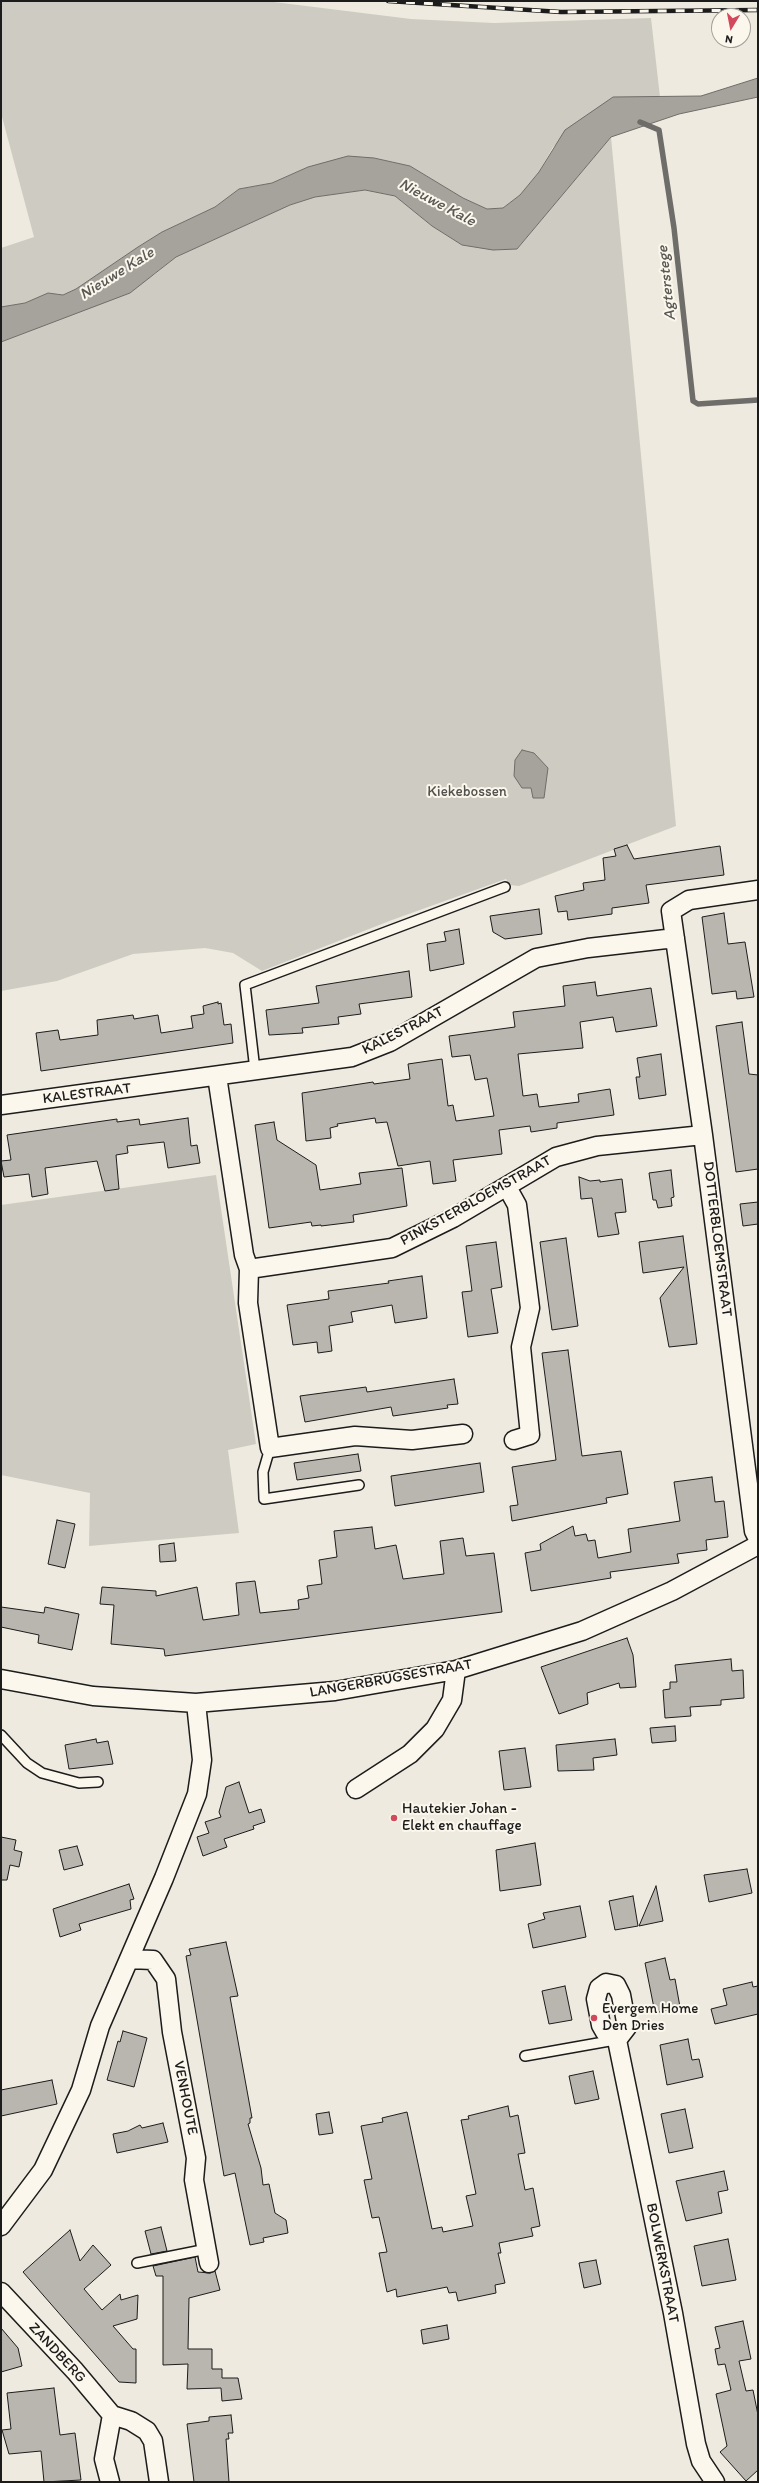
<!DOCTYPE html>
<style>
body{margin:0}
#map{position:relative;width:759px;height:2483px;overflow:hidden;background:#eeeadf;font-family:Itim,sans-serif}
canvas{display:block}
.frame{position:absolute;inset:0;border:2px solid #1c1c1c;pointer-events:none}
.north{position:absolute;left:711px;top:8px;width:40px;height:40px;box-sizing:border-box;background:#fbf7ec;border:1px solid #a29f99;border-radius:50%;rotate:190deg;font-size:11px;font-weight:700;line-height:16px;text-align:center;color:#1c1c1c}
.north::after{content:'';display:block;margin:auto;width:14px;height:18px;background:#d1495b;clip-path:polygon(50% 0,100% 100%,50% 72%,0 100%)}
</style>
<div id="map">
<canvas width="759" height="2483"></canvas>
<div class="frame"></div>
<div class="north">N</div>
</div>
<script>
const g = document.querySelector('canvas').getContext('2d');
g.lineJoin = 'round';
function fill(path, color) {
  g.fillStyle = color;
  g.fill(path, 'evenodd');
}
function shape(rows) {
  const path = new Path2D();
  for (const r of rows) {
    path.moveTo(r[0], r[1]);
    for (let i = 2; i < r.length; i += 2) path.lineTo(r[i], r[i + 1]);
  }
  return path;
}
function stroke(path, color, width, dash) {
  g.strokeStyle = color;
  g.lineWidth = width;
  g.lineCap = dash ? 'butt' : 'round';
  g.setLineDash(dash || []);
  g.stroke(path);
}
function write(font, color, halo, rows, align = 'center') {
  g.font = font + ' Itim,sans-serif';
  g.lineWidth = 4;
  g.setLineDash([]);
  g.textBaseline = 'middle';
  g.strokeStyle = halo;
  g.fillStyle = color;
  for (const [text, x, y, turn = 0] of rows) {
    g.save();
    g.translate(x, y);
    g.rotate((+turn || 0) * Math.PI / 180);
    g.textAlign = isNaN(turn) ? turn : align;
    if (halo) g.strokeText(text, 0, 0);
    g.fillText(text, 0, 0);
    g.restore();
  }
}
const green = shape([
 [1,1,266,1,411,19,494,23,651,18,660,97,613,97,553,147,539,172,520,195,503,208,487,209,463,198,410,166,374,158,308,167,272,183,239,189,215,207,162,232,138,247,76,289,63,295,48,293,25,303,1,307,1,248,34,237,1,113],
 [611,137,676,826,519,886,510,885,506,879,392,920,262,971,233,953,205,948,133,954,57,981,1,991,1,342,76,313,154,275,176,257,290,205,315,197,365,190,395,196,432,226,462,245,517,249],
 [216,1175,256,1444,228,1450,239,1533,89,1546,90,1493,1,1475,1,1205]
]);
const water = shape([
 [758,78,758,97,679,114,611,137,517,249,493,250,462,245,432,226,395,196,365,190,315,197,290,205,176,257,130,293,1,342,1,307,25,303,48,293,63,295,76,289,138,247,162,232,215,207,239,189,272,183,308,167,348,156,374,158,410,166,463,198,487,209,503,208,520,195,539,172,565,130,613,97,701,96,758,78],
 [522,750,534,753,548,768,544,798,533,798,531,788,522,788,514,776,515,760,522,750]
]);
const stream = shape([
 [640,122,659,130,674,228,693,401,698,404,758,400]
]);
const building = shape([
 [627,845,634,859,720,846,724,875,646,885,649,903,612,908,612,914,568,920,567,911,558,912,555,896,584,890,583,883,605,880,603,858,616,856,614,849,627,845],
 [539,909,542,934,505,939,493,932,490,916,539,909],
 [724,913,728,944,745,942,754,997,737,999,736,991,712,994,702,917,724,913],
 [459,929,464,964,430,971,427,944,446,941,444,932,459,929],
 [409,971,412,997,359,1004,361,1014,338,1017,339,1024,302,1028,303,1033,269,1035,266,1010,319,1003,316,986,409,971],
 [595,982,597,996,651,988,657,1026,616,1032,613,1017,580,1022,583,1048,518,1054,523,1096,537,1094,539,1107,579,1102,578,1094,610,1089,614,1115,557,1123,557,1128,531,1132,530,1126,499,1130,502,1154,453,1160,456,1181,433,1184,430,1161,398,1166,387,1122,376,1123,375,1118,337,1124,338,1126,330,1128,331,1138,306,1141,302,1093,373,1082,374,1084,410,1079,408,1064,442,1059,448,1106,453,1105,456,1121,494,1116,487,1078,475,1080,470,1055,452,1057,449,1036,515,1027,513,1012,565,1006,563,986,595,982],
 [218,1002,218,1004,221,1003,224,1025,231,1024,233,1043,41,1071,36,1033,58,1030,60,1040,98,1035,97,1020,133,1015,134,1019,158,1015,161,1033,193,1028,191,1016,204,1014,203,1006,218,1002],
 [742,1022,749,1074,758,1075,758,1169,736,1172,716,1026,742,1022],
 [661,1054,666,1095,639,1099,636,1077,640,1077,637,1058,661,1054],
 [188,1118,191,1146,197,1145,200,1163,168,1168,164,1142,127,1146,128,1153,116,1155,119,1189,105,1191,97,1161,45,1168,48,1194,32,1197,29,1174,4,1177,1,1161,11,1160,7,1135,117,1119,117,1122,139,1119,140,1125,188,1118],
 [274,1122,277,1140,316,1165,320,1190,361,1184,359,1173,402,1168,407,1206,353,1215,354,1222,321,1226,321,1225,312,1226,311,1222,269,1228,255,1125,274,1122],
 [671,1170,674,1197,671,1198,672,1206,658,1208,656,1200,653,1200,649,1173,671,1170],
 [579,1177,590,1181,600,1180,600,1182,622,1179,626,1212,615,1213,619,1234,598,1237,592,1198,581,1199,579,1177],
 [758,1202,758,1224,743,1226,740,1204,758,1202],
 [683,1236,697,1344,669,1347,660,1298,684,1267,643,1273,639,1242,683,1236],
 [566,1238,578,1326,552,1330,540,1242,566,1238],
 [496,1242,502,1287,491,1289,498,1333,468,1337,462,1292,472,1291,466,1246,496,1242],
 [422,1276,427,1318,395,1323,392,1305,351,1312,353,1322,329,1326,332,1351,318,1353,317,1342,293,1345,287,1305,329,1299,328,1291,389,1283,388,1281,422,1276],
 [568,1350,582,1456,621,1451,628,1494,606,1498,607,1503,512,1521,510,1506,518,1505,512,1467,556,1460,542,1353,568,1350],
 [454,1379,458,1404,447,1405,448,1408,393,1416,391,1407,305,1422,300,1396,366,1387,367,1392,454,1379],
 [358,1454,361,1471,297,1480,294,1463,358,1454],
 [480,1463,484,1492,395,1506,391,1476,480,1463],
 [712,1477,715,1502,724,1501,728,1537,706,1540,707,1550,677,1554,679,1563,610,1572,611,1578,531,1591,525,1553,541,1550,540,1544,573,1526,575,1536,586,1534,588,1541,595,1540,598,1558,631,1552,628,1529,680,1521,674,1482,712,1477],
 [57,1520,75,1524,65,1568,48,1564,57,1520],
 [372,1527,375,1549,396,1545,403,1579,444,1574,440,1541,463,1538,466,1556,494,1553,502,1612,165,1656,164,1649,111,1644,114,1605,100,1604,102,1587,156,1591,156,1596,197,1587,203,1620,239,1615,236,1583,255,1581,260,1613,299,1609,298,1600,309,1598,307,1586,322,1584,319,1560,337,1557,334,1531,372,1527],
 [174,1543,176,1561,160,1562,159,1545,174,1543],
 [1,1607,44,1613,45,1607,79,1614,72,1650,38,1643,39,1635,1,1627,1,1607],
 [627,1638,633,1655,636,1687,620,1688,619,1683,587,1693,588,1704,559,1714,541,1667,627,1638],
 [731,1659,732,1671,743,1670,744,1698,721,1700,721,1705,690,1707,691,1716,665,1718,663,1690,670,1689,670,1682,677,1682,675,1665,731,1659],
 [675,1726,676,1741,652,1743,650,1728,675,1726],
 [96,1739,97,1743,108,1741,113,1764,69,1769,65,1745,96,1739],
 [615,1739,617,1755,593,1758,594,1770,558,1771,556,1745,615,1739],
 [525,1748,531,1787,504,1790,499,1751,525,1748],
 [239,1782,249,1813,261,1809,265,1822,253,1826,254,1829,224,1839,227,1847,203,1856,197,1837,209,1833,205,1822,221,1817,219,1812,226,1787,239,1782],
 [1,1837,16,1840,14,1850,22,1852,19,1867,10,1865,7,1880,1,1880,1,1837],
 [535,1843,541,1885,500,1891,496,1850,535,1843],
 [77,1846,83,1865,64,1870,59,1850,77,1846],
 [747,1869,752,1893,709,1902,704,1875,747,1869],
 [129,1884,134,1899,130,1900,131,1909,79,1924,81,1930,60,1937,53,1909,129,1884],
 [656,1886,663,1921,639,1926,656,1886],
 [633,1896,638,1926,615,1930,609,1901,633,1896],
 [580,1906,586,1937,533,1948,528,1924,545,1919,543,1913,580,1906],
 [226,1942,238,1996,230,1997,252,2118,250,2118,250,2123,248,2124,261,2168,263,2185,269,2184,275,2213,286,2220,288,2233,263,2238,264,2242,250,2245,235,2173,224,2176,186,1956,191,1955,189,1949,226,1942],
 [665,1958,670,1980,675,1979,680,2007,655,2013,645,1963,665,1958],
 [752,1982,753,1987,758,1986,758,2014,715,2024,711,2009,727,2005,723,1989,752,1982],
 [565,1986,572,2020,549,2024,542,1991,565,1986],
 [123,2031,147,2038,134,2087,107,2080,118,2041,120,2042,123,2031],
 [688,2039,692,2060,699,2059,703,2077,667,2085,660,2045,688,2039],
 [593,2071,599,2099,575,2104,569,2076,593,2071],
 [52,2080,57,2104,1,2116,1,2090,52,2080],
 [508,2106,510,2117,518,2115,525,2153,518,2154,525,2190,533,2188,540,2226,531,2228,533,2236,499,2243,501,2253,498,2253,505,2283,495,2285,496,2293,458,2301,456,2292,449,2293,447,2287,397,2297,396,2289,387,2292,379,2253,387,2252,379,2217,372,2218,364,2180,372,2179,361,2126,383,2122,382,2118,407,2112,432,2229,442,2227,443,2232,473,2226,466,2196,476,2194,461,2120,469,2119,468,2116,508,2106],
 [685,2109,693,2148,669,2153,661,2114,685,2109],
 [329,2112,333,2133,319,2135,316,2114,329,2112],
 [163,2123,168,2142,117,2153,113,2134,128,2131,140,2125,142,2128,163,2123],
 [724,2171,728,2190,718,2192,722,2213,686,2221,676,2181,724,2171],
 [161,2227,167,2251,151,2254,145,2231,161,2227],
 [70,2230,80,2261,93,2245,111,2265,84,2289,102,2310,120,2294,121,2300,138,2295,137,2319,113,2326,133,2349,136,2349,136,2383,119,2382,23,2272,70,2230],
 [728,2239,736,2280,702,2286,694,2246,728,2239],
 [195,2257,198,2272,210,2273,215,2271,220,2290,189,2298,188,2349,212,2349,212,2369,222,2369,222,2378,238,2378,242,2399,222,2401,221,2388,187,2389,188,2364,163,2365,163,2276,156,2276,153,2266,195,2257],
 [596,2260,601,2284,584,2288,579,2263,596,2260],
 [743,2321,751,2359,739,2361,746,2391,753,2390,758,2415,758,2470,746,2481,720,2452,727,2446,716,2394,731,2390,725,2364,718,2365,715,2349,720,2348,715,2327,743,2321],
 [447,2325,449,2339,423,2344,421,2330,447,2325],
 [1,2328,18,2348,22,2366,1,2372,1,2328],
 [54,2388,60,2435,75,2433,81,2480,44,2482,41,2451,9,2454,2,2430,11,2429,7,2393,54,2388],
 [231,2415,233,2433,228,2433,229,2439,226,2439,229,2482,194,2482,187,2424,209,2421,209,2417,231,2415]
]);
const service = shape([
 [255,1070,245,985,505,887],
 [270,1448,263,1472,264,1499,359,1485],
 [1,1735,27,1763,42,1773,79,1783,98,1782],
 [525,2056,615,2040],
 [137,2263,207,2249]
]);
const minor = shape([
 [758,890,689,900,671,911,703,1135,754,1531,758,1539],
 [217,1076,244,1255,249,1269,392,1248,453,1218,556,1157,597,1146,703,1135],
 [1,1105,352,1057,390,1042,536,958,588,948,675,938],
 [507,1187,517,1205,530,1308,521,1347,530,1435,514,1440],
 [249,1269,248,1303,270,1448,355,1436,412,1440,463,1434],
 [1,1679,93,1696,196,1703,335,1691,456,1670,582,1631,672,1591,758,1545],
 [356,1789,410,1754,435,1729,452,1700,456,1670],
 [129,1959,153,1960,166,1979,172,2032,196,2158,194,2180,209,2263],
 [617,2040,627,2027,621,1995,616,1985,606,1983,599,1988,596,1999,601,2025,605,2032,617,2040,673,2313,696,2444,701,2461,715,2482],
 [1,2226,43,2170,81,2090,100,2026,164,1878,197,1794,202,1760,196,1703],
 [1,2292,75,2371,112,2415],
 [110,2482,104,2459,112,2415,131,2421,147,2431,153,2441,159,2482]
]);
const rail = shape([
 [388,1,561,12,758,10]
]);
const markers = [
 [394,1818,4,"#d1495b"],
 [594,2018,4,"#d1495b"]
];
const parkNames = [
 ["Kiekebossen",467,792]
];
const streetNames = [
 ["KALESTRAAT",403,1031,-27],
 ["KALESTRAAT",87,1094,-7],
 ["PINKSTERBLOEMSTRAAT",476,1201,-29],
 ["DOTTERBLOEMSTRAAT",717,1239,83],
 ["LANGERBRUGSESTRAAT",391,1679,-10],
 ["VENHOUTE",185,2098,79],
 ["BOLWERKSTRAAT",662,2263,79],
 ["ZANDBERG",57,2353,47]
];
const poiNames = [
 ["Hautekier Johan -",402,1809],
 ["Elekt en chauffage",402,1826],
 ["Evergem Home",602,2009],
 ["Den Dries",602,2026]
];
const waterNames = [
 ["Nieuwe Kale",437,203,28],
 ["Nieuwe Kale",117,274,-32],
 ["Agterstege",667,283,-96]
];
fill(green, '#ceccc2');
fill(water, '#a6a39d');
stroke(water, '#6f6d69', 1);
stroke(stream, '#6f6d69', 5.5);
fill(building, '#b9b6af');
stroke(building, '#1c1c1c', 1);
stroke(service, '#1c1c1c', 12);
stroke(minor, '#1c1c1c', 21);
stroke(service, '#fbf7ec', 9);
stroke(minor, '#fbf7ec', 18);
stroke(rail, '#1c1c1c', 4.5);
stroke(rail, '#fbf7ec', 3, [9]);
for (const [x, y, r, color] of markers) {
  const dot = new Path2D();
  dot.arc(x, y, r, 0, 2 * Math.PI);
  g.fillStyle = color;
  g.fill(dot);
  stroke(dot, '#fbf7ec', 1.5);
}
write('15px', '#51514e', '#fbf7ec', parkNames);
write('15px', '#1c1c1c', '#fbf7ec', streetNames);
write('15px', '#1c1c1c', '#fbf7ec', poiNames, 'left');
write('italic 16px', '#5a5956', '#fbf7ec', waterNames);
</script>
